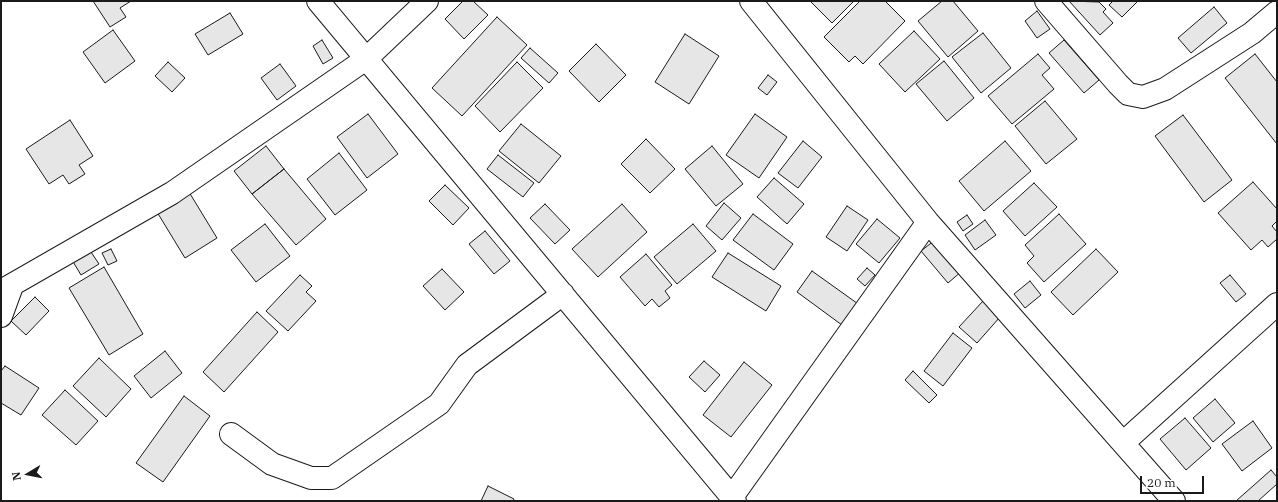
<!DOCTYPE html>
<style>
body{margin:0}
#map{position:relative;width:1278px;height:502px;overflow:hidden;background:#fff;font-family:"IBM Plex Serif",serif}
canvas{display:block}
.frame{position:absolute;inset:0;border:2px solid #1a1a1a;pointer-events:none}
.north{position:absolute;left:8px;top:454px;width:40px;height:40px;-webkit-text-stroke:3px #fff;paint-order:stroke;rotate:260deg;font-size:11px;font-weight:700;line-height:16px;text-align:center;color:#1a1a1a}
.north::after{content:'';display:block;margin:auto;width:14px;height:18px;background:#1a1a1a;clip-path:polygon(50% 0,100% 100%,50% 72%,0 100%)}
.scale{position:absolute;left:1140px;top:476px;width:64px;height:18px;box-sizing:border-box;border:2px solid #1a1a1a;border-top:0;padding-left:5px;font-size:12px;line-height:14px;white-space:nowrap;color:#1a1a1a;-webkit-text-stroke:3px #fff;paint-order:stroke}
</style>
<div id="map">
<canvas width="1278" height="502"></canvas>
<div class="frame"></div>
<div class="north">N</div>
<div class="scale">20 m</div>
</div>
<script>
const g = document.querySelector('canvas').getContext('2d');
g.lineJoin = 'round';
function fill(path, color) {
  g.fillStyle = color;
  g.fill(path, 'evenodd');
}
function shape(rows) {
  const path = new Path2D();
  for (const r of rows) {
    path.moveTo(r[0], r[1]);
    for (let i = 2; i < r.length; i += 2) path.lineTo(r[i], r[i + 1]);
  }
  return path;
}
function stroke(path, color, width, dash) {
  g.strokeStyle = color;
  g.lineWidth = width;
  g.lineCap = dash ? 'butt' : 'round';
  g.setLineDash(dash || []);
  g.stroke(path);
}
const building = shape([
 [93,1,131,1,120,8,126,17,110,27,93,1],
 [463,1,473,1,488,15,464,39,445,19,463,1],
 [810,1,854,1,832,23,810,1],
 [860,1,885,1,905,21,863,64,855,56,849,62,824,37,860,1],
 [942,1,953,1,978,31,948,57,918,21,942,1],
 [1069,1,1099,2,1106,9,1103,12,1113,23,1100,35,1069,1],
 [1113,1,1138,1,1122,17,1109,5,1113,1],
 [1214,7,1227,23,1191,53,1178,38,1214,7],
 [1037,11,1050,29,1037,38,1025,21,1037,11],
 [230,13,243,34,208,55,195,34,230,13],
 [497,17,527,45,462,116,432,88,497,17],
 [113,30,135,61,105,83,83,52,113,30],
 [914,31,940,59,905,92,879,64,914,31],
 [983,33,1011,68,981,93,952,57,983,33],
 [685,34,719,56,689,104,655,82,685,34],
 [322,40,333,58,323,64,313,46,322,40],
 [1064,40,1099,80,1084,93,1049,53,1064,40],
 [596,44,626,75,599,102,569,71,596,44],
 [530,48,558,73,549,83,521,58,530,48],
 [1038,54,1050,68,1042,75,1054,89,1012,124,988,96,1038,54],
 [1255,54,1277,82,1277,144,1225,78,1255,54],
 [944,61,974,98,947,121,916,84,944,61],
 [168,62,185,78,172,92,155,76,168,62],
 [517,62,543,88,500,132,475,106,517,62],
 [280,64,296,86,277,100,261,78,280,64],
 [768,75,777,82,767,95,758,88,768,75],
 [1045,101,1077,139,1046,164,1015,126,1045,101],
 [368,114,398,154,367,178,337,137,368,114],
 [755,114,787,137,759,178,726,155,755,114],
 [1183,115,1232,180,1204,202,1155,136,1183,115],
 [70,120,93,156,79,165,85,174,69,184,63,175,49,184,26,149,70,120],
 [521,124,561,156,539,183,499,151,521,124],
 [646,139,675,169,650,193,621,164,646,139],
 [803,141,822,157,798,188,778,173,803,141],
 [1005,141,1031,171,984,211,959,181,1005,141],
 [266,146,284,169,252,194,234,171,266,146],
 [712,146,743,184,716,206,685,169,712,146],
 [339,153,367,190,335,215,307,179,339,153],
 [498,155,534,183,523,197,487,169,498,155],
 [284,169,326,219,296,245,252,194,284,169],
 [774,178,804,204,787,224,757,197,774,178],
 [1253,182,1277,209,1277,221,1272,226,1277,232,1277,239,1268,247,1262,240,1251,250,1218,213,1253,182],
 [1034,183,1057,207,1025,236,1003,211,1034,183],
 [445,185,469,208,453,225,429,201,445,185],
 [189,192,217,238,185,258,157,212,189,192],
 [724,203,741,218,722,240,706,226,724,203],
 [545,204,570,230,555,244,530,218,545,204],
 [622,204,647,232,598,277,572,249,622,204],
 [847,206,868,220,847,251,826,237,847,206],
 [753,214,793,244,774,270,733,240,753,214],
 [1059,214,1086,244,1044,282,1027,263,1034,256,1025,245,1059,214],
 [967,215,973,224,963,231,957,222,967,215],
 [877,219,900,238,879,263,856,244,877,219],
 [985,220,996,235,975,250,965,235,985,220],
 [265,224,290,256,256,282,231,250,265,224],
 [693,224,716,251,677,284,654,257,693,224],
 [485,231,510,261,494,274,469,244,485,231],
 [935,240,962,271,948,283,921,251,935,240],
 [89,249,99,264,81,275,72,260,89,249],
 [111,249,117,261,108,265,102,253,111,249],
 [1096,249,1118,272,1073,315,1051,292,1096,249],
 [728,253,781,286,766,311,712,277,728,253],
 [646,254,672,285,665,291,670,298,659,307,652,299,645,306,620,277,646,254],
 [104,267,143,334,109,355,69,288,104,267],
 [867,268,875,275,865,286,857,279,867,268],
 [442,269,464,292,445,310,423,286,442,269],
 [812,271,861,306,846,328,797,292,812,271],
 [300,275,312,286,306,292,316,301,288,331,266,311,300,275],
 [1230,275,1246,294,1236,302,1220,283,1230,275],
 [1030,281,1041,295,1025,308,1014,294,1030,281],
 [35,297,49,311,26,335,11,321,35,297],
 [983,301,1000,317,977,343,959,327,983,301],
 [257,312,278,332,224,392,203,372,257,312],
 [953,333,972,348,943,386,924,371,953,333],
 [165,351,182,373,151,398,134,376,165,351],
 [99,358,131,389,106,417,73,386,99,358],
 [704,361,720,375,705,392,689,377,704,361],
 [744,362,772,385,731,437,703,415,744,362],
 [5,366,39,388,21,415,1,403,1,371,5,366],
 [913,371,937,395,929,403,905,380,913,371],
 [65,390,98,421,76,445,42,415,65,390],
 [184,396,210,416,163,482,136,463,184,396],
 [1215,399,1235,423,1213,442,1193,418,1215,399],
 [1185,418,1211,448,1186,470,1160,439,1185,418],
 [1253,421,1272,448,1242,471,1222,444,1253,421],
 [1271,470,1277,477,1277,484,1258,501,1236,501,1271,470],
 [488,486,514,499,513,501,481,501,488,486]
]);
const minor = shape([
 [318,1,735,501],
 [751,1,928,222,1174,501],
 [1046,1,1118,84,1128,94,1143,97,1165,89,1252,33,1277,12],
 [1,291,172,193,366,59,427,1],
 [1,316,12,286],
 [231,434,272,464,311,478,332,478,439,404,467,365,563,294],
 [1123,443,1277,304],
 [732,497,928,222]
]);
fill(building, '#e6e6e6');
stroke(building, '#1a1a1a', 1);
stroke(minor, '#1a1a1a', 24);
stroke(minor, '#fff', 22);
</script>
